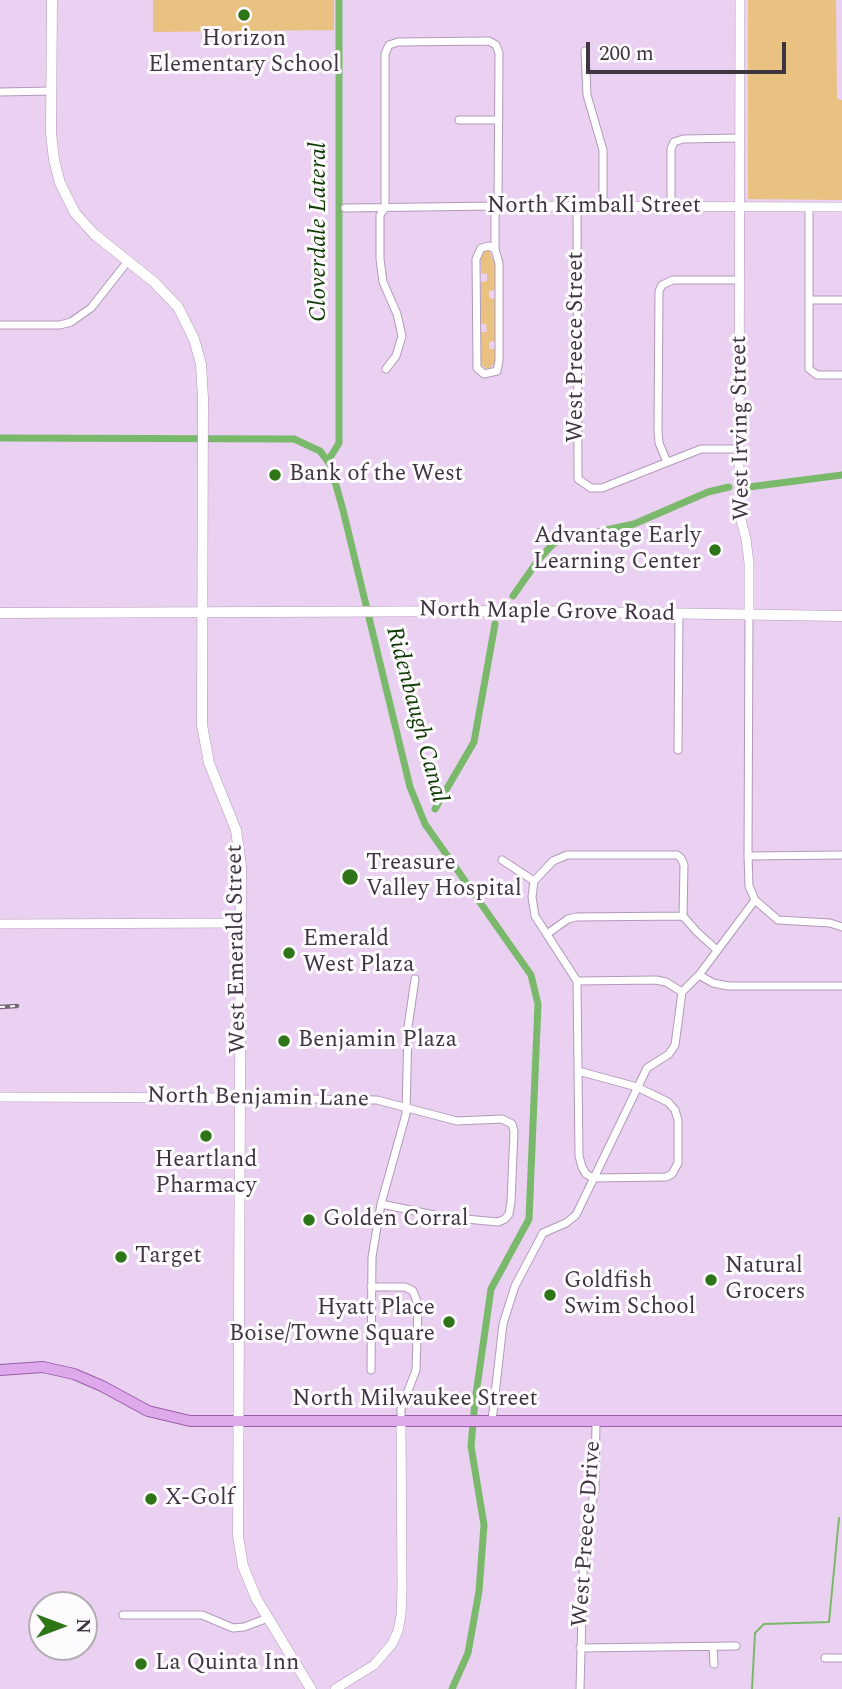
<!DOCTYPE html>
<style>
body{margin:0}
#map{position:relative;width:842px;height:1689px;overflow:hidden;background:#ebd1f1;font-family:Spectral,serif}
canvas{display:block}
.north{position:absolute;left:28px;top:1591px;width:70px;height:70px;box-sizing:border-box;background:#fefbff;border:2px solid #b2acb3;border-radius:50%;rotate:90deg;font-size:19px;font-weight:700;line-height:28px;text-align:center;color:#3f3541}
.north::after{content:'';display:block;margin:auto;width:24px;height:32px;background:#2e7518;clip-path:polygon(50% 0,100% 100%,50% 72%,0 100%)}
.scale{position:absolute;left:586px;top:42px;width:200px;height:32px;box-sizing:border-box;border:4px solid #3f3541;border-top:0;padding-left:9px;font-size:21px;line-height:24px;white-space:nowrap;color:#3f3541;-webkit-text-stroke:5px #fefbff;paint-order:stroke}
</style>
<div id="map">
<canvas width="842" height="1689"></canvas>
<div class="north">N</div>
<div class="scale">200 m</div>
</div>
<script>
const g = document.querySelector('canvas').getContext('2d');
g.lineJoin = 'round';
function fill(path, color) {
  g.fillStyle = color;
  g.fill(path, 'evenodd');
}
function shape(rows) {
  const path = new Path2D();
  for (const r of rows) {
    path.moveTo(r[0], r[1]);
    for (let i = 2; i < r.length; i += 2) path.lineTo(r[i], r[i + 1]);
  }
  return path;
}
function stroke(path, color, width, dash) {
  g.strokeStyle = color;
  g.lineWidth = width;
  g.lineCap = dash ? 'butt' : 'round';
  g.setLineDash(dash || []);
  g.stroke(path);
}
function write(font, color, halo, rows, align = 'center') {
  g.font = font + ' Spectral,serif';
  g.lineWidth = 6;
  g.setLineDash([]);
  g.textBaseline = 'middle';
  g.strokeStyle = halo;
  g.fillStyle = color;
  for (const [text, x, y, turn = 0] of rows) {
    g.save();
    g.translate(x, y);
    g.rotate((+turn || 0) * Math.PI / 180);
    g.textAlign = isNaN(turn) ? turn : align;
    if (halo) g.strokeText(text, 0, 0);
    g.fillText(text, 0, 0);
    g.restore();
  }
}
const green = shape([
 [153,0,334,0,334,30,153,32],
 [748,0,836,0,837,99,842,100,842,200,748,199],
 [489,250,495,265,495,290,489,291,489,298,495,299,495,341,489,342,489,349,495,349,495,363,488,369,481,365,480,332,487,332,486,324,481,324,481,282,487,281,487,274,481,273,481,257,484,251]
]);
const stream = shape([
 [752,1689,755,1633,764,1624,829,1622,839,1518]
]);
const canal = shape([
 [0,438,294,439,320,451,330,464,343,510,410,787,425,824,531,975,538,1004,529,1219,491,1289,475,1401,471,1446,484,1525,479,1591,468,1653,452,1689],
 [328,461,339,443,339,0],
 [749,487,842,475],
 [513,596,539,559,552,545,559,540,634,524,708,492,729,487],
 [435,809,474,742,495,624]
]);
const minor = shape([
 [585,51,587,95,603,150,603,207],
 [0,92,52,91],
 [459,120,499,120],
 [577,207,578,479,591,488,602,488,701,449,739,449],
 [671,207,671,149,674,142,683,139,740,138],
 [809,207,809,369,817,375,842,375],
 [345,208,498,206],
 [809,300,842,300],
 [0,325,60,325,71,322,91,308,128,261],
 [386,369,396,356,402,336,397,314,383,282,380,259,380,215,385,208,385,54,389,45,398,42,489,41,496,45,499,53,498,206,495,215,495,249,499,263,499,361,497,371,484,374,477,368,476,259,481,248,489,246,495,249],
 [667,462,659,443,658,431,659,291,662,285,673,280,739,280],
 [678,750,679,614],
 [748,856,842,855],
 [502,860,534,881],
 [534,881,532,897,535,916,577,981,579,1156,582,1167,586,1174,593,1178,666,1177,672,1174,678,1163,678,1120,675,1110,668,1102,637,1087,578,1071],
 [534,881,553,861,567,855,677,855,681,858,684,865,683,916,697,932,717,950],
 [755,900,778,920,830,923,842,927],
 [547,934,568,919,576,917,683,916],
 [699,975,713,983,728,986,842,986],
 [577,981,656,980,666,982,682,992],
 [239,1098,377,1100,457,1121,502,1119,512,1124,514,1131,511,1202,509,1214,505,1219,498,1222,444,1217,381,1204],
 [371,1287,405,1287,413,1291,418,1304,416,1370,401,1409,401,1421],
 [371,1370,372,1257,381,1204,406,1114,408,1027,415,979],
 [492,1421,503,1324,515,1286,543,1233,566,1223,576,1215,647,1068,669,1054,675,1045,682,992,699,975,755,900,749,886,748,856,749,616],
 [123,1615,202,1615,233,1628,244,1627,268,1618],
 [713,1647,714,1664],
 [580,1648,736,1646],
 [825,1658,842,1658],
 [580,1689,584,1537,595,1490,596,1421]
]);
const tertiary = shape([
 [740,0,739,512,746,539,749,563,749,616],
 [498,206,842,207],
 [0,924,241,923],
 [0,1097,239,1098],
 [335,1689,374,1665,392,1644,398,1631,401,1615,402,1590,401,1421]
]);
const secondary = shape([
 [52,0,51,133,54,160,60,183,75,213,94,234,154,282,178,307,194,339,201,364,203,398,202,725,209,763,236,830,241,866,238,1536,243,1566,256,1598,311,1689],
 [0,613,522,611,842,616]
]);
const primary = shape([
 [0,1370,43,1367,74,1374,102,1386,148,1411,190,1421,842,1421]
]);
const rail = shape([
 [0,1007,17,1006]
]);
const markers = [
 [244,15,7,"#2e7518"],
 [275,475,7,"#2e7518"],
 [715,550,7,"#2e7518"],
 [350,877,9,"#2e7518"],
 [289,953,7,"#2e7518"],
 [284,1041,7,"#2e7518"],
 [206,1136,7,"#2e7518"],
 [309,1220,7,"#2e7518"],
 [121,1257,7,"#2e7518"],
 [711,1280,7,"#2e7518"],
 [550,1295,7,"#2e7518"],
 [449,1322,7,"#2e7518"],
 [151,1499,7,"#2e7518"],
 [141,1664,7,"#2e7518"]
];
const poiNames = [
 ["Horizon",244,40,"center"],
 ["Elementary School",244,66,"center"],
 ["Bank of the West",289,475],
 ["Advantage Early",701,537,"right"],
 ["Learning Center",701,563,"right"],
 ["Treasure",366,864],
 ["Valley Hospital",366,890],
 ["Emerald",303,940],
 ["West Plaza",303,966],
 ["Benjamin Plaza",298,1041],
 ["Heartland",206,1161,"center"],
 ["Pharmacy",206,1187,"center"],
 ["Golden Corral",323,1220],
 ["Target",135,1257],
 ["Natural",725,1267],
 ["Grocers",725,1293],
 ["Goldfish",564,1282],
 ["Swim School",564,1308],
 ["Hyatt Place",435,1309,"right"],
 ["Boise/Towne Square",435,1335,"right"],
 ["X-Golf",165,1499],
 ["La Quinta Inn",155,1664]
];
const streetNames = [
 ["North Kimball Street",594,207],
 ["West Preece Street",577,347,-90],
 ["West Irving Street",742,428,-91],
 ["North Maple Grove Road",547,613,1],
 ["West Emerald Street",238,949,-91],
 ["North Benjamin Lane",258,1099,1],
 ["North Milwaukee Street",415,1400],
 ["West Preece Drive",588,1534,-86]
];
const waterNames = [
 ["Cloverdale Lateral",320,232,-90],
 ["Ridenbaugh Canal",415,715,75]
];
fill(green, '#e9c281');
stroke(stream, '#7ab96b', 2);
stroke(canal, '#7ab96b', 7);
stroke(minor, '#b199b8', 9);
stroke(tertiary, '#b199b8', 10);
stroke(secondary, '#b199b8', 11);
stroke(primary, '#995da8', 12);
stroke(minor, '#fff', 7);
stroke(tertiary, '#fff', 9);
stroke(secondary, '#fff', 10);
stroke(primary, '#dfaaec', 10);
stroke(rail, '#746678', 4.5);
stroke(rail, '#fefbff', 2, [5]);
for (const [x, y, r, color] of markers) {
  const dot = new Path2D();
  dot.arc(x, y, r, 0, 2 * Math.PI);
  g.fillStyle = color;
  g.fill(dot);
  stroke(dot, '#fefbff', 2.5);
}
write('23px', '#3f3541', '#fefbff', poiNames, 'left');
write('23px', '#3f3541', '#fefbff', streetNames);
write('italic 24px', '#103a03', '#fefbff', waterNames);
</script>
